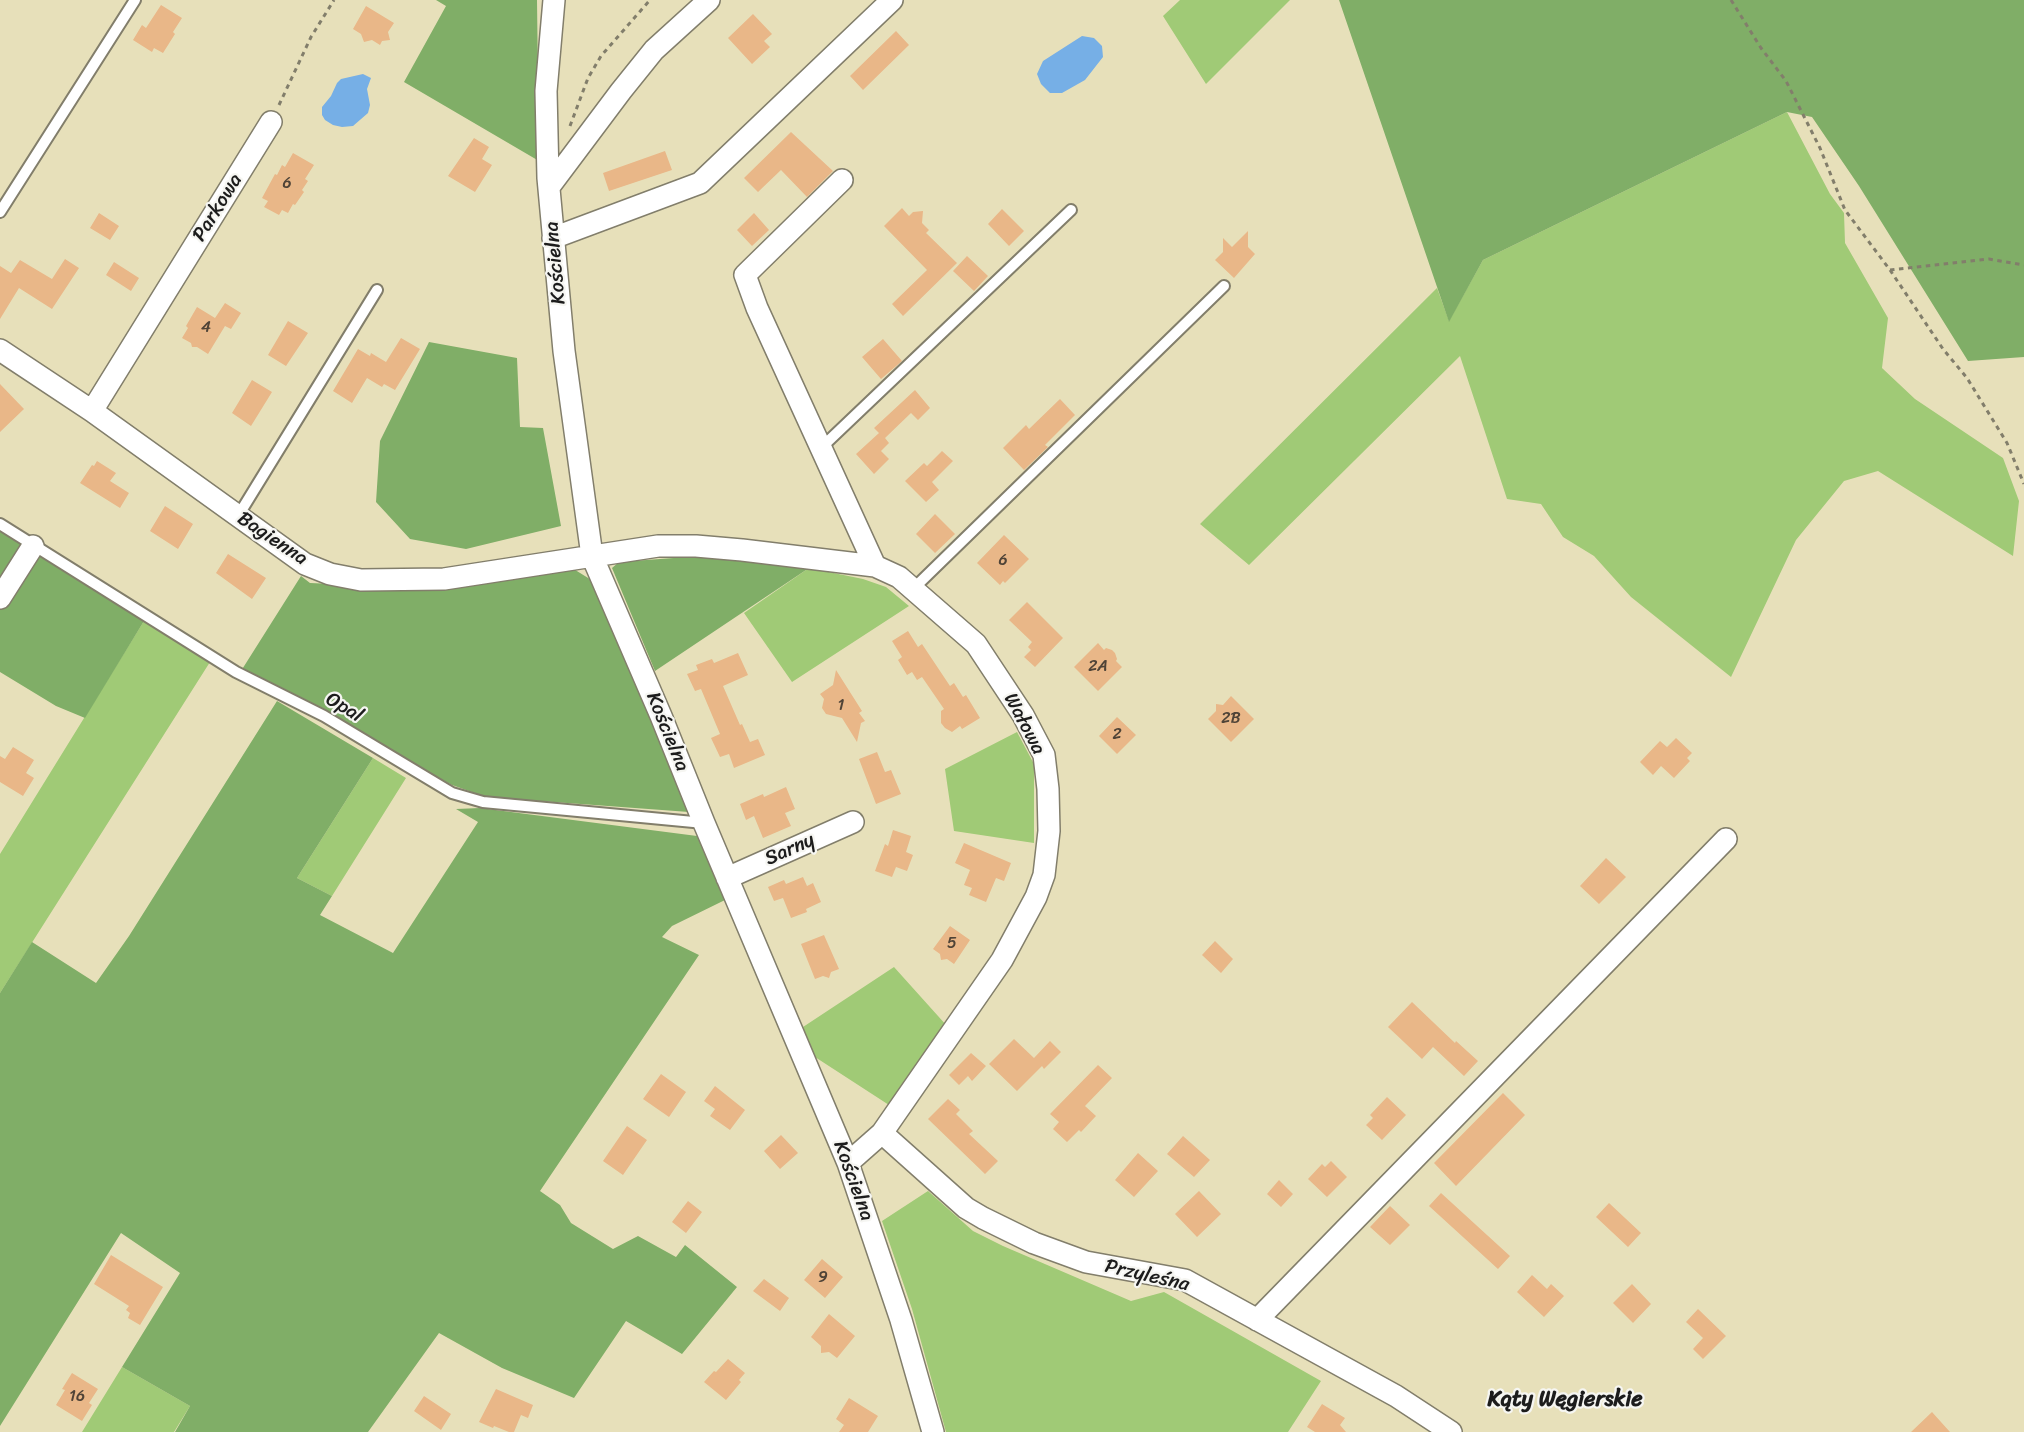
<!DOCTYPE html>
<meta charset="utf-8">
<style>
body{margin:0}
canvas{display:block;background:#e7e0ba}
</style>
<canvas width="2024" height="1432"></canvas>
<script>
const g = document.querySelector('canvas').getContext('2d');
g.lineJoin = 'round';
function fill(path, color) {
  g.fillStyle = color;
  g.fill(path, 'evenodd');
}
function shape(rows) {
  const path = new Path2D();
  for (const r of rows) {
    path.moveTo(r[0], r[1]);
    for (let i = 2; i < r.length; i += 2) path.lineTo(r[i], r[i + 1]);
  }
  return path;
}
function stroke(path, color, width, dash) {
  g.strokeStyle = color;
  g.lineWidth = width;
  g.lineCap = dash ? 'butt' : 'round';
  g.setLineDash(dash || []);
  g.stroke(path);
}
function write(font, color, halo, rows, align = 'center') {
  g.font = font + ' Sriracha,sans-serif';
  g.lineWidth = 4.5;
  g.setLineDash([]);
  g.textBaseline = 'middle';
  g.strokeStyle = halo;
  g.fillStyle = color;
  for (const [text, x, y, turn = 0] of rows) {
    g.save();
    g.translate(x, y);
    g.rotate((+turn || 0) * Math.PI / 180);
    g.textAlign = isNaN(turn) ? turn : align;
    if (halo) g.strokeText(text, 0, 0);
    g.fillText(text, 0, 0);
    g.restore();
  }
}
const green = shape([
 [1180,0,1290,0,1206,84,1163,16],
 [1787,112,1830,194,1844,213,1845,243,1888,318,1882,368,1915,399,2003,458,2019,501,2013,556,1878,471,1844,481,1796,540,1731,677,1631,597,1594,556,1563,537,1541,504,1507,499,1460,356,1249,565,1200,524,1437,288,1449,321,1483,260],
 [809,568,863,579,886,587,909,606,792,682,744,613],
 [144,621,210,662,0,993,0,854],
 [1017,732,1034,764,1034,843,954,831,945,769],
 [373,758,406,778,332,896,297,878],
 [894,967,947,1026,889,1105,815,1057,803,1027],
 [928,1191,973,1231,1003,1246,1131,1301,1164,1292,1321,1381,1288,1432,946,1432,912,1309,882,1221],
 [122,1367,190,1406,174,1432,82,1432]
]);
const forest = shape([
 [436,0,537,0,539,161,404,82,446,6],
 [1339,0,2024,0,2024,357,1968,361,1859,186,1812,117,1787,112,1483,260,1449,322],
 [429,342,517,358,520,427,543,428,561,526,466,549,410,539,376,502,380,441],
 [0,530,144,621,85,718,56,706,0,672],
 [701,556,809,568,655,671,612,568,619,562],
 [572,568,593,581,689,812,486,797,452,785,241,671,301,576,310,583,443,589],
 [277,701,373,758,297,878,332,896,320,915,393,953,478,822,456,809,480,808,697,836,725,900,672,926,662,937,699,955,540,1191,560,1205,571,1223,613,1249,638,1236,676,1257,685,1245,737,1287,682,1354,626,1321,574,1398,502,1368,439,1333,368,1432,175,1432,190,1406,122,1367,180,1273,121,1233,0,1426,0,993,32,942,96,983,129,936]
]);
const water = shape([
 [1082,36,1094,38,1102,46,1103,57,1085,80,1062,93,1050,93,1041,84,1037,74,1043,61],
 [363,74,371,78,367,89,370,105,368,113,353,126,342,127,333,125,325,120,322,115,322,107,331,96,337,83,341,79]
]);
const building = shape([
 [161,5,182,18,173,32,175,34,163,53,154,48,152,52,133,40,142,25,146,28],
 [366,6,394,23,388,32,390,40,382,41,380,45,372,40,364,42,361,34,353,29],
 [753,14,772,34,764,41,770,47,752,64,728,38],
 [896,31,909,45,863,90,850,76],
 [791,132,833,171,807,197,781,170,758,192,744,178],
 [474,138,489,147,482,159,492,165,475,192,448,176],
 [665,151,672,170,609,191,603,173],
 [293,153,314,165,305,179,308,181,302,190,304,192,295,205,293,204,288,213,282,210,279,215,264,207,268,201,262,198,275,174,277,175,282,165,285,167],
 [902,208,909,216,913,212,923,211,922,223,929,230,926,233,957,263,903,316,892,304,927,270,884,226],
 [1002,209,1024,231,1009,246,988,224],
 [99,213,119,226,110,240,90,228],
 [754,213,769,230,752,246,737,230],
 [1248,231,1248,247,1255,254,1234,278,1215,260,1223,252,1223,238,1232,247],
 [967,256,988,276,974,291,953,271],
 [65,259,79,268,52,309,19,288,0,319,0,266,11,273,20,260,52,279],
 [114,262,139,278,131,291,106,275],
 [225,303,241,313,231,329,225,326,208,354,197,347,192,347,191,343,182,338,188,328,186,326,197,307,215,318],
 [288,321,308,333,286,366,268,355],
 [401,338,420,349,395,390,384,384,382,387,367,378,352,403,333,391,358,349,370,356,371,353,386,362],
 [883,339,902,361,881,379,862,357],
 [252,380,272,392,251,426,232,413],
 [0,384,24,409,0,432],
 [915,390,930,408,918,420,911,413,885,438,889,443,881,451,889,459,874,474,856,454,879,433,874,428],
 [1060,399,1075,415,1045,445,1048,447,1024,470,1003,448,1026,425,1029,429],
 [942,451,953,461,932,482,939,490,926,502,905,481,924,463,927,466],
 [97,461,116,473,110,481,129,493,120,508,80,483,92,465,94,466],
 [165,506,193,524,178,549,150,531],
 [935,514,955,534,935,553,916,534],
 [1004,535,1029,559,1005,583,1003,581,1000,585,977,563],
 [228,554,266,578,252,599,216,573],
 [1027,602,1063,638,1035,667,1024,657,1031,650,1028,647,1032,642,1009,620],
 [908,631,918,647,922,644,950,686,954,683,963,697,966,695,980,718,962,729,960,726,952,732,945,728,941,723,941,711,944,709,922,677,917,680,912,672,907,675,898,660,902,657,892,641],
 [1098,643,1104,650,1106,648,1112,650,1115,653,1117,659,1116,661,1122,667,1098,691,1074,667],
 [738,653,748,675,723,686,740,725,742,724,750,742,758,739,765,755,734,768,729,754,720,757,711,738,720,734,701,689,695,691,687,674,698,670,696,665,712,659,714,663],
 [836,670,862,711,859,713,865,721,861,723,857,742,842,718,826,714,822,708,824,699,820,694,833,685],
 [1231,696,1254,719,1231,742,1208,719,1216,711,1216,704,1223,705],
 [1117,717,1136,735,1117,754,1099,736],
 [1676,738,1692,753,1687,758,1690,761,1674,778,1661,766,1653,775,1640,762,1660,741,1667,747],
 [13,747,34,760,26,773,34,778,23,796,0,782,0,756,5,759],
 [877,752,885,772,891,770,901,794,876,804,859,759],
 [786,787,795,809,785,813,791,826,763,838,754,816,746,820,740,804,763,794,764,797],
 [893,830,911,836,906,852,913,855,907,871,896,867,892,877,875,871,885,844,888,846],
 [964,843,1011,863,1004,881,996,878,986,902,969,895,972,888,964,885,970,870,955,863],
 [1606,858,1626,877,1599,904,1580,886],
 [803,877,807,886,813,883,821,902,806,909,807,912,791,918,783,898,774,901,768,887,784,880,786,884],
 [950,926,970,940,954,964,947,959,941,960,940,954,933,949],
 [824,935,839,969,831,972,829,978,823,976,815,979,801,944],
 [1215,941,1233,959,1221,973,1202,955],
 [1412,1002,1455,1043,1456,1041,1478,1061,1464,1076,1433,1047,1422,1059,1388,1027],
 [1014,1039,1034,1058,1050,1041,1061,1052,1044,1069,1042,1066,1017,1091,989,1064],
 [971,1053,986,1066,972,1081,968,1076,959,1085,949,1075],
 [1098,1065,1112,1078,1085,1106,1096,1116,1081,1132,1079,1130,1067,1142,1053,1129,1059,1122,1050,1114],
 [661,1074,686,1092,669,1117,643,1099],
 [715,1086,745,1110,730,1130,710,1116,715,1109,704,1101],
 [1503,1093,1525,1115,1456,1186,1434,1163],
 [1387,1097,1406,1115,1382,1140,1366,1125,1373,1118,1370,1115],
 [948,1099,960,1110,956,1114,973,1131,969,1134,998,1161,985,1174,928,1119],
 [627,1126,647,1140,623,1175,603,1161],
 [781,1135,798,1153,780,1169,764,1151],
 [1183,1136,1210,1160,1194,1177,1167,1154],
 [1138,1153,1158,1171,1134,1197,1115,1180],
 [1331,1161,1347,1177,1327,1197,1308,1179,1322,1164,1325,1167],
 [1279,1180,1293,1194,1281,1207,1267,1194],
 [1199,1191,1221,1214,1197,1237,1175,1214],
 [1441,1193,1510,1256,1498,1269,1429,1206],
 [688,1201,702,1212,686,1233,672,1222],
 [1609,1203,1641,1233,1628,1247,1596,1217],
 [1390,1206,1410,1225,1390,1245,1370,1227],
 [111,1255,163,1287,140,1325,128,1318,130,1313,126,1310,129,1306,94,1284],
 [822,1259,843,1277,825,1298,804,1280],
 [1532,1275,1547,1289,1551,1284,1564,1296,1544,1317,1517,1292],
 [764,1279,789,1298,780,1311,753,1291],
 [1632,1284,1651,1304,1633,1323,1613,1303],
 [1698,1309,1726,1336,1703,1359,1693,1349,1703,1338,1686,1322],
 [829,1314,855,1336,837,1358,829,1352,821,1353,821,1346,811,1337],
 [728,1359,745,1373,739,1380,741,1382,726,1400,704,1382,714,1371,716,1372],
 [72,1373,98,1389,89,1403,92,1405,82,1421,56,1405,65,1390,62,1389],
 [496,1389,533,1405,528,1418,521,1415,514,1432,509,1432,494,1426,493,1428,479,1422],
 [424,1396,451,1414,441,1430,414,1411],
 [849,1398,878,1416,868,1432,839,1432,844,1425,836,1419],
 [1322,1404,1345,1418,1340,1425,1346,1432,1315,1432,1307,1427],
 [1932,1412,1950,1432,1911,1432]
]);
const path = shape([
 [1731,0,1761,48,1786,81,1820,148,1845,210,1890,270,1943,349,1967,378,2007,443,2024,484],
 [279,105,311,37,334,0],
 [570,126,588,78,601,56,650,0],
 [1890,270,1989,259,2024,265]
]);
const lane = shape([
 [0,212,135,0],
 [822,447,1071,210],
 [238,516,377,290],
 [0,524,236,672,324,716,452,793,483,802,704,823],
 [913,589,1224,286]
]);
const street = shape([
 [554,0,546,91,548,178,564,351,592,556,661,716,704,823,848,1163,901,1320,933,1432],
 [842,180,745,275,757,308,875,566],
 [549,187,621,91,654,50,709,0],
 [553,238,700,183,892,0],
 [0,350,92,411,305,564,330,574,361,580,444,579,658,546,696,546,742,550,875,566,899,577,976,644,1023,715,1044,755,1048,789,1049,831,1044,875,1036,897,1002,960,882,1133,848,1163],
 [92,411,271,122],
 [0,598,33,546],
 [727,878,853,822],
 [882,1133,966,1208,983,1218,1034,1243,1086,1262,1185,1280,1396,1396,1451,1432],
 [1257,1320,1726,839]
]);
const numberNames = [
 ["6",287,184],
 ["4",206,328],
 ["6",1003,561],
 ["2A",1098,667],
 ["1",841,706],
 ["2B",1231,719],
 ["2",1117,735],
 ["5",952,944],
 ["9",823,1278],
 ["16",77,1397]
];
const streetNames = [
 ["Parkowa",218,208,-58],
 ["Kościelna",556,263,-95],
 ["Bagienna",272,539,34],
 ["Opal",344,708,31],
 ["Wałowa",1024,724,62],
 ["Kościelna",667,732,68],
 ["Sarny",790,850,-24],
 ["Kościelna",853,1181,70],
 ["Przyleśna",1147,1276,13]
];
const quarterNames = [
 ["Kąty Węgierskie",1565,1400]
];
fill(green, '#a0ca76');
fill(forest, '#80ae67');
fill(water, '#76afe6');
fill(building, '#e9b788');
stroke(lane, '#827e6b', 14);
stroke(street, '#827e6b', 24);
stroke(path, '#827e6b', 3, [4.5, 4.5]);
stroke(lane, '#fff', 10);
stroke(street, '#fff', 21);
write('16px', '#4f4337', null, numberNames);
write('20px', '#1c1c1c', '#f6f6f2', streetNames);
write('bold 22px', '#1c1c1c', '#f6f6f2', quarterNames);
</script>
